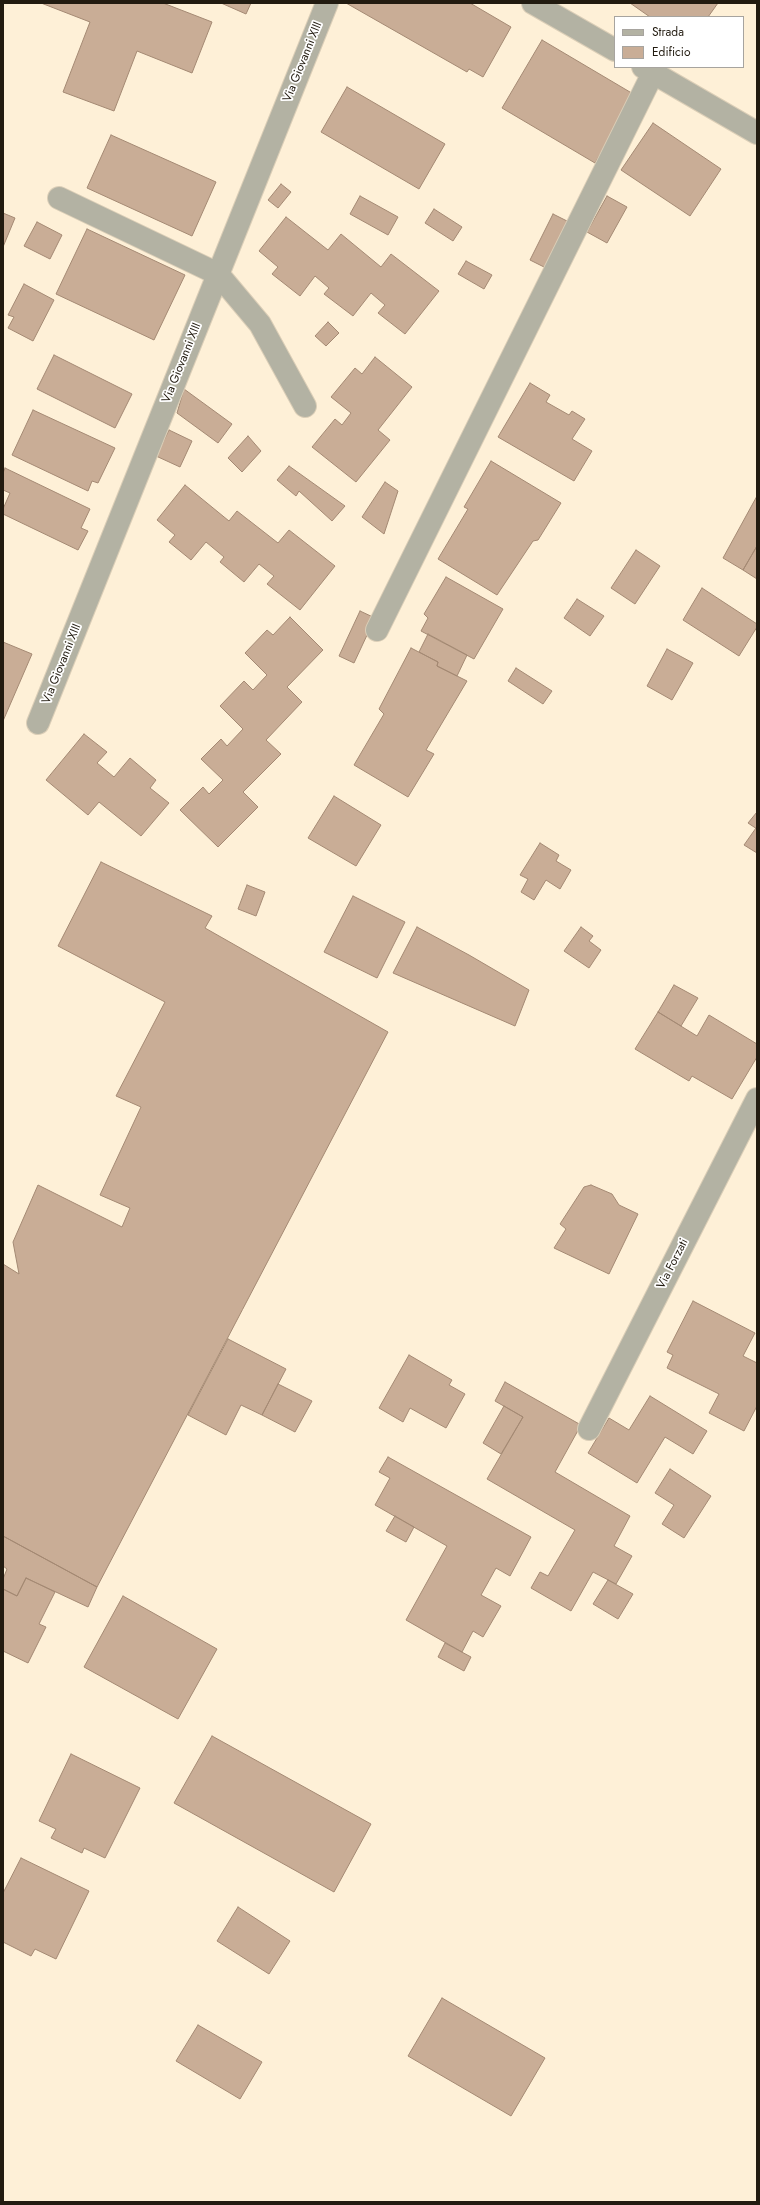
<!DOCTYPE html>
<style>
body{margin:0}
#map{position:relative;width:760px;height:2205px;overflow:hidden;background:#fef0d7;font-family:Jost,sans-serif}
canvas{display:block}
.frame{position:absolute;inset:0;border:4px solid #221b10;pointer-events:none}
.legend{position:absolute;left:614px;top:16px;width:130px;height:52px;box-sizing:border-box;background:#fff;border:1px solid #a7a49f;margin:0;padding:5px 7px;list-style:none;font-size:12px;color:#221b10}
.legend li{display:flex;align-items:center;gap:8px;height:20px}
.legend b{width:20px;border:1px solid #a7a49f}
</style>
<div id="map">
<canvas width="760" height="2205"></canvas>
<div class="frame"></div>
<ul class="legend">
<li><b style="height:5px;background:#b3b2a3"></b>Strada</li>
<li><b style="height:11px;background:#c9ad96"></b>Edificio</li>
</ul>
</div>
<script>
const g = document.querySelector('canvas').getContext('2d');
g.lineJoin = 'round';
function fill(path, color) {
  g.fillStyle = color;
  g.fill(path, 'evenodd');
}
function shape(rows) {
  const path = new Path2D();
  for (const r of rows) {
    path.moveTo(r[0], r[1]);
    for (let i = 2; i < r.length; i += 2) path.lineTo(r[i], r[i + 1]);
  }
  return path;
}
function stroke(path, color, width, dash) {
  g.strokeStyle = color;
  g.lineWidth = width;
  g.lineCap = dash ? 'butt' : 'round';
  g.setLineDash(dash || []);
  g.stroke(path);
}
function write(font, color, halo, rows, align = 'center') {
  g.font = font + ' Jost,sans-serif';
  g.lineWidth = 3.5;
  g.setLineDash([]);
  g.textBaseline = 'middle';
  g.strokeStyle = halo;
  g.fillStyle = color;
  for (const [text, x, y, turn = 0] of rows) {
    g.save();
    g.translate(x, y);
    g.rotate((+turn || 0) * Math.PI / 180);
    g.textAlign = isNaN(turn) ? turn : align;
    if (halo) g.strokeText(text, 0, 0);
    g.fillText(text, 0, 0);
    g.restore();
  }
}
const building = shape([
 [41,3,163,3,212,22,192,73,137,51,114,111,63,92,90,22,41,3],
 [221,3,251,3,246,14,221,3],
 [346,3,470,3,511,27,483,77,469,69,467,72,346,3],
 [630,3,718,3,708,17,650,17,630,3],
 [542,40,635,95,595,163,502,108,542,40],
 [347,87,445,144,419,189,321,132,347,87],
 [653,123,721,169,690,216,621,170,653,123],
 [111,135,216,182,192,236,87,188,111,135],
 [281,184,291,192,278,208,268,200,281,184],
 [360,196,398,217,388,235,350,214,360,196],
 [607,196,627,207,607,243,587,232,607,196],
 [434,209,462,227,453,241,425,223,434,209],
 [3,213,15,218,3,247,3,213],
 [553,214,569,222,546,268,530,260,553,214],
 [286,217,328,250,341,234,381,267,391,254,439,291,405,334,378,313,385,305,371,293,353,316,324,294,329,288,315,276,300,296,272,274,278,267,259,251,286,217],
 [37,222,62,235,50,259,24,246,37,222],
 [87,229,185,275,154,340,56,294,87,229],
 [466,261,492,275,484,289,458,274,466,261],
 [24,284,54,300,33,341,8,328,14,317,8,315,24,284],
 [328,322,339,333,326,346,315,336,328,322],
 [54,355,132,394,115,428,37,389,54,355],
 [375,357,412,387,378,430,390,440,356,482,312,447,335,419,342,425,351,413,331,397,355,368,362,374,375,357],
 [530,383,550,395,546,402,569,415,572,411,585,419,572,439,592,451,574,481,498,437,530,383],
 [184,389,232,424,218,443,177,413,184,389],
 [33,410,115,448,98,483,92,481,88,491,12,455,33,410],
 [169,430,192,441,180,467,156,456,169,430],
 [248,436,261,451,242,472,228,458,248,436],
 [491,461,561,503,538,540,533,541,497,595,438,559,468,509,464,507,491,461],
 [289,466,345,506,332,521,299,491,296,496,277,480,289,466],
 [5,468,90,509,81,528,88,531,78,550,3,514,3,509,10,493,3,490,3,473,5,468],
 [385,482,398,491,384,534,362,517,385,482],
 [185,485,229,521,237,511,278,543,289,530,335,566,300,610,267,584,274,576,259,564,244,582,220,562,224,557,206,542,191,560,169,542,175,535,157,520,185,485],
 [757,496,757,546,743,570,723,558,757,496],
 [757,546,757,579,743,570,757,546],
 [636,550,660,566,635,604,611,588,636,550],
 [446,577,503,609,474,659,421,631,428,618,424,614,446,577],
 [702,588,757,624,757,627,739,656,683,620,702,588],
 [577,599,604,616,590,636,564,618,577,599],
 [360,611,375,618,354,663,339,656,360,611],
 [290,617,323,650,287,687,302,702,266,740,281,754,243,792,258,807,218,847,180,810,203,787,209,794,223,780,201,759,221,739,227,746,243,729,220,706,244,681,253,690,267,675,245,653,267,630,273,635,290,617],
 [428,634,467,655,457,676,437,666,438,662,419,652,428,634],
 [3,642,32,654,3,721,3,642],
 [411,648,438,662,437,666,467,681,426,750,434,754,408,797,354,765,384,714,379,709,411,648],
 [667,649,693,663,672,700,647,686,667,649],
 [516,668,552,691,543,704,508,681,516,668],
 [84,734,107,752,97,763,114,777,130,758,156,780,150,788,169,803,141,836,99,802,88,815,46,780,84,734],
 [334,796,381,825,356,866,308,838,334,796],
 [757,812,757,829,748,823,757,812],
 [756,828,757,829,757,853,744,845,756,828],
 [540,843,559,855,556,861,571,870,560,889,546,880,534,900,521,892,528,879,520,875,540,843],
 [101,862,212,916,205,928,388,1032,97,1587,3,1536,3,1264,19,1274,13,1242,38,1185,122,1227,130,1208,100,1195,141,1107,116,1096,165,1002,58,946,101,862],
 [247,885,265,892,256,916,238,909,247,885],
 [353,896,405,922,377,978,324,952,353,896],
 [417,927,469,955,529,990,515,1026,393,973,417,927],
 [581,927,593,936,589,941,601,950,589,968,564,951,581,927],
 [674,985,698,998,681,1026,658,1012,674,985],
 [658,1012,697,1036,709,1015,757,1044,757,1057,732,1099,692,1076,689,1081,635,1049,658,1012],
 [591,1185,612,1194,619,1205,638,1214,609,1274,554,1248,566,1229,560,1224,584,1187,591,1185],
 [693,1301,755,1333,743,1356,757,1363,757,1406,744,1431,709,1413,719,1394,667,1368,673,1355,667,1352,693,1301],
 [228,1339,286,1369,262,1415,241,1405,226,1435,188,1415,228,1339],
 [409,1355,452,1380,449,1385,465,1394,446,1428,410,1408,403,1422,379,1408,409,1355],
 [505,1382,581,1425,555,1472,630,1516,614,1546,632,1556,616,1584,593,1572,571,1611,531,1588,540,1572,548,1576,575,1530,487,1479,523,1417,495,1401,505,1382],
 [278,1384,312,1401,295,1432,262,1415,278,1384],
 [650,1396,707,1431,693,1454,665,1437,637,1483,588,1453,609,1418,629,1430,650,1396],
 [504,1406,523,1417,501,1454,483,1443,504,1406],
 [388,1457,531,1537,510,1576,496,1568,481,1595,501,1606,483,1637,473,1631,462,1652,406,1620,447,1546,375,1505,390,1478,379,1472,388,1457],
 [670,1469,711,1496,684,1538,662,1524,674,1505,655,1493,670,1469],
 [395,1516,414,1527,406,1542,386,1531,395,1516],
 [3,1536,97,1587,88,1607,26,1578,17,1596,3,1589,3,1579,7,1569,3,1566,3,1536],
 [26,1578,55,1592,39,1624,46,1627,28,1663,3,1651,3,1589,17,1596,26,1578],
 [608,1580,633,1594,618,1619,593,1604,608,1580],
 [123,1596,217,1649,178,1719,84,1667,123,1596],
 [445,1643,471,1657,464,1671,438,1657,445,1643],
 [212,1736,371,1824,334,1892,174,1803,212,1736],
 [71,1754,140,1788,105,1858,84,1848,82,1853,51,1838,56,1829,39,1821,71,1754],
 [21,1858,89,1891,56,1959,35,1949,31,1956,3,1942,3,1893,21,1858],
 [238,1907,290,1941,269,1974,217,1941,238,1907],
 [442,1998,545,2058,511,2116,408,2056,442,1998],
 [198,2025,262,2062,240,2099,176,2061,198,2025]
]);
const minor = shape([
 [533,3,615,50],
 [643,67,757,133],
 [59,198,218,274,260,324,305,406],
 [377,630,653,73],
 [38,723,327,3],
 [589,1429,757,1099]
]);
const streetNames = [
 ["Via Giovanni XIII",303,62,-68],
 ["Via Giovanni XIII",182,363,-68],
 ["Via Giovanni XIII",62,664,-68],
 ["Via Forzati",673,1264,-63]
];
fill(building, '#c9ad96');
stroke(building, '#a48973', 1);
stroke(minor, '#dbceb7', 24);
stroke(minor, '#b3b2a3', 22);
write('12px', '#221b10', '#fff', streetNames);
</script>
